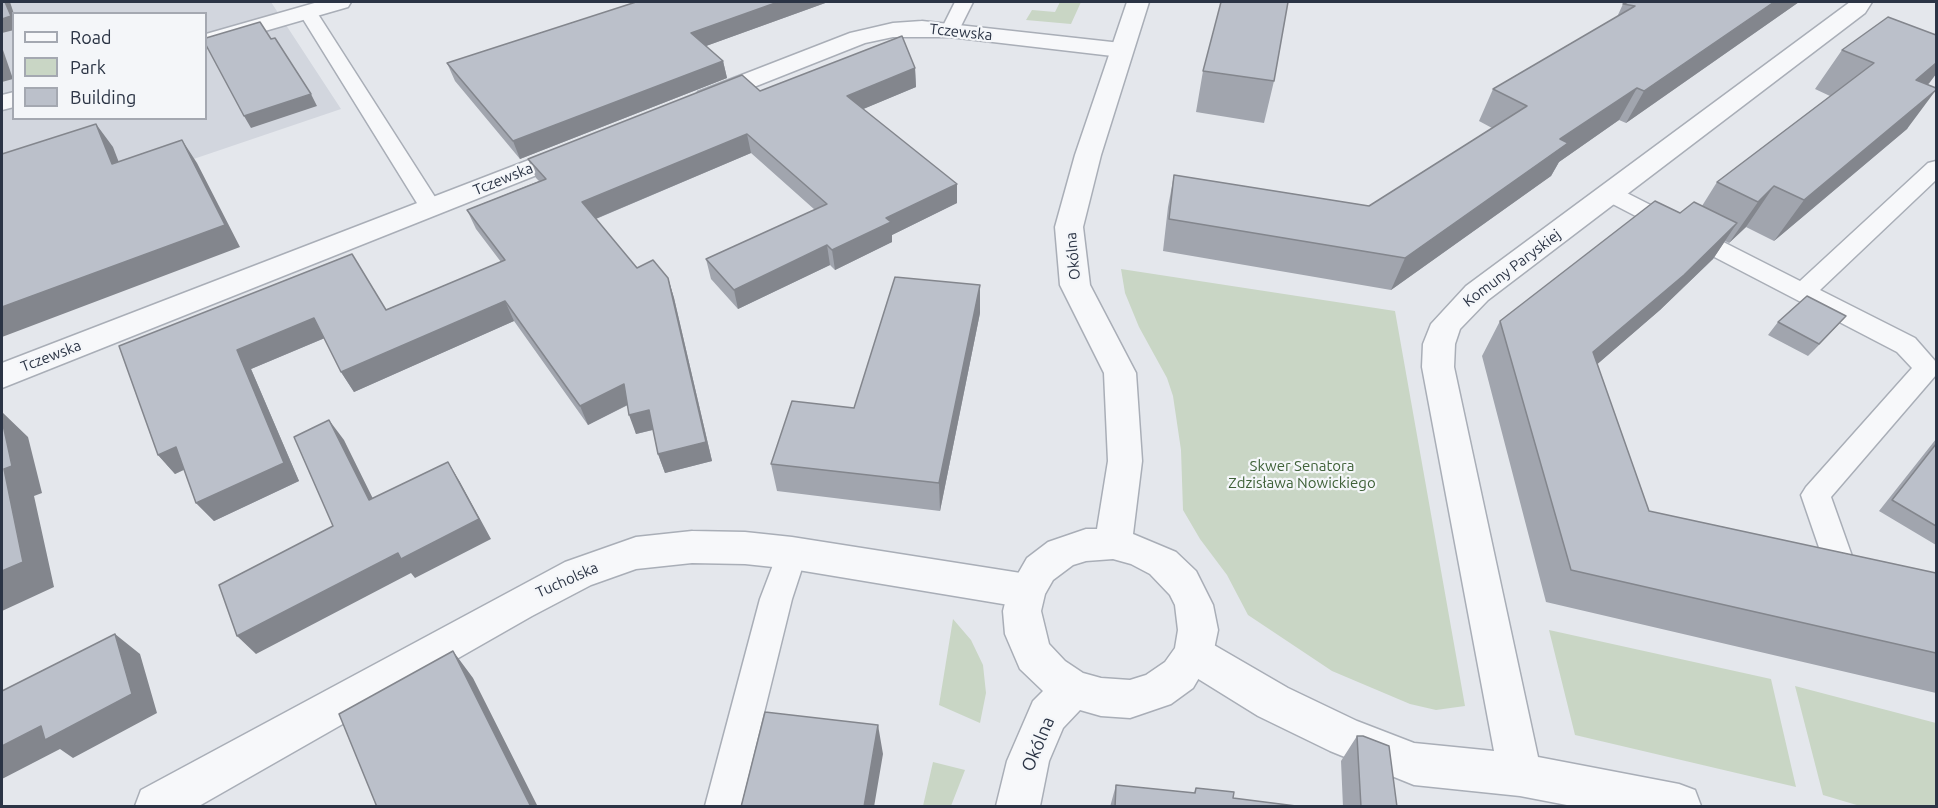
<!DOCTYPE html>
<meta charset="utf-8">
<style>
body{margin:0}
#map{position:relative;width:1938px;height:808px;overflow:hidden;background:#e4e7ec;font-family:Ubuntu,sans-serif}
canvas{display:block}
.frame{position:absolute;inset:0;border:3px solid #2b3445;pointer-events:none}
.legend{position:absolute;left:12px;top:12px;width:195px;height:108px;box-sizing:border-box;background:#f4f6f9;border:2px solid #a4a8b1;margin:0;padding:8px 10px;list-style:none;font-size:18px;color:#2b3445}
.legend li{display:flex;align-items:center;gap:12px;height:30px}
.legend b{width:30px;border:2px solid #a4a8b1}
</style>
<div id="map">
<canvas width="1938" height="808"></canvas>
<div class="frame"></div>
<ul class="legend">
<li><b style="height:8px;background:#f7f8fa"></b>Road</li>
<li><b style="height:16px;background:#c9d6c5"></b>Park</li>
<li><b style="height:16px;background:#bbc0ca"></b>Building</li>
</ul>
</div>
<script>
const g = document.querySelector('canvas').getContext('2d');
g.lineJoin = 'round';
function fill(path, color) {
  g.fillStyle = color;
  g.fill(path, 'evenodd');
}
function shape(rows) {
  const path = new Path2D();
  for (const r of rows) {
    path.moveTo(r[0], r[1]);
    for (let i = 2; i < r.length; i += 2) path.lineTo(r[i], r[i + 1]);
  }
  return path;
}
function stroke(path, color, width, dash) {
  g.strokeStyle = color;
  g.lineWidth = width;
  g.lineCap = dash ? 'butt' : 'round';
  g.setLineDash(dash || []);
  g.stroke(path);
}
function write(font, color, halo, rows, align = 'center') {
  g.font = font + ' Ubuntu,sans-serif';
  g.lineWidth = 4.5;
  g.setLineDash([]);
  g.textBaseline = 'middle';
  g.strokeStyle = halo;
  g.fillStyle = color;
  for (const [text, x, y, turn = 0] of rows) {
    g.save();
    g.translate(x, y);
    g.rotate((+turn || 0) * Math.PI / 180);
    g.textAlign = isNaN(turn) ? turn : align;
    if (halo) g.strokeText(text, 0, 0);
    g.fillText(text, 0, 0);
    g.restore();
  }
}
const built = shape([
 [2,2,271,2,341,109,2,224],
 [14,14,206,14,206,118,14,118]
]);
const green = shape([
 [1060,2,1081,2,1071,24,1026,20,1032,10,1055,12],
 [1121,269,1395,311,1465,706,1436,710,1410,704,1332,671,1248,615,1227,575,1200,539,1183,510,1181,450,1173,396,1167,378,1139,327,1125,293],
 [953,619,971,640,983,665,986,693,980,723,939,705],
 [1549,630,1771,679,1796,787,1575,735],
 [1795,686,1936,723,1936,806,1860,806,1823,795],
 [933,762,965,770,951,806,923,806]
]);
const service = shape([
 [955,2,973,2,957,34,943,34,941,30,955,2],
 [307,6,316,11,442,208,439,213,423,213,420,208,298,11,307,6],
 [1936,161,1936,180,1820,290,1915,338,1936,362,1936,375,1831,497,1853,559,1849,568,1838,572,1827,568,1823,559,1801,495,1806,487,1912,368,1897,352,1603,199,1600,194,1603,189,1619,189,1800,281,1928,163,1936,161],
 [792,540,803,544,807,553,792,599,741,806,705,806,760,599,781,544,792,540]
]);
const minor = shape([
 [318,2,351,2,348,7,206,48,206,34,318,2],
 [1850,2,1872,2,1865,13,1488,300,1460,329,1455,344,1454,367,1538,757,1679,784,1695,790,1701,806,1572,806,1520,796,1414,785,1330,751,1258,716,1179,667,1173,654,1179,641,1193,636,1207,641,1288,688,1357,721,1414,743,1494,751,1422,367,1423,344,1431,324,1466,286,1850,2],
 [922,21,1121,43,1129,45,1133,50,1129,55,1121,57,950,37,893,37,865,43,716,102,707,104,698,102,695,97,698,92,850,33,893,23,922,21],
 [14,92,14,107,2,110,2,95,14,92],
 [573,143,582,145,586,151,582,157,2,388,2,363,573,143],
 [692,531,745,532,792,537,1027,574,1040,579,1046,591,1040,603,1027,608,792,569,745,564,692,563,636,569,591,585,532,616,199,806,135,806,141,790,565,562,636,537,692,531]
]);
const tertiary = shape([
 [1127,2,1149,2,1101,155,1083,227,1090,285,1136,373,1142,461,1133,534,1176,552,1196,571,1213,605,1218,630,1213,654,1193,688,1171,704,1130,718,1101,716,1080,710,1063,728,1049,761,1040,806,996,806,1007,761,1033,701,1043,691,1020,669,1005,634,1003,611,1008,591,1027,558,1048,542,1086,529,1097,529,1108,461,1104,373,1060,285,1055,227,1075,155,1127,2],
 [1113,559,1131,564,1150,574,1170,595,1175,605,1178,630,1175,648,1165,662,1146,675,1130,680,1101,678,1083,673,1065,661,1049,644,1041,611,1045,594,1053,580,1073,565,1086,561,1113,559]
]);
const wall = shape([
 [828,2,706,46,723,61,727,78,520,159,455,81,447,63],
 [1799,2,1626,123,1619,120,1559,162,1551,176,1391,290,1163,251,1168,207,1174,175,1369,206,1492,128,1479,121,1493,89,1617,17,1623,4],
 [1936,35,1936,74,1928,85,1907,129,1774,241,1746,227,1729,243,1725,241,1713,259,1660,310,1597,364,1649,511,1936,573,1936,693,1546,602,1482,356,1500,321,1680,213,1702,206,1717,182,1830,96,1815,89,1842,50],
 [915,68,916,87,863,109,957,203,892,235,892,242,835,270,830,265,738,309,711,279,706,259,815,210,751,153,596,219,637,268,668,278,674,298,712,461,665,473,658,454,653,430,636,434,628,405,588,425,514,321,354,392,341,372,325,338,251,369,299,481,214,521,196,503,184,470,175,474,158,455,119,346,386,310,501,262,476,229,467,210,539,181,536,178,528,159,760,91],
 [1203,71,1274,81,1264,123,1196,112],
 [980,313,940,511,777,491,771,464,854,408],
 [1778,322,1835,328,1808,356,1768,335],
 [1936,439,1936,545,1879,511],
 [1357,736,1397,807,1343,807,1341,761],
 [1116,785,1194,793,1196,788,1233,798,1304,807,1110,807]
]);
const shadedWall = shape([
 [5,2,10,2,14,14,14,30,2,33,2,19],
 [778,2,828,2,695,50,691,33],
 [1774,2,1799,2,1626,123,1644,91],
 [2,47,13,79,2,82],
 [723,61,727,78,520,159,513,141],
 [1936,63,1936,74,1929,83,1886,120,1916,80],
 [915,68,916,87,849,115,847,96],
 [1637,88,1619,120,1559,162,1551,176,1391,290,1405,258,1560,139],
 [1936,90,1907,129,1774,241,1804,200],
 [311,94,317,106,251,128,244,116],
 [96,124,113,147,128,186,112,164],
 [747,134,751,153,588,222,582,202],
 [182,140,197,163,240,247,2,337,2,307],
 [957,184,957,203,892,235,892,242,835,270,832,250,886,218],
 [1774,186,1746,227,1729,243,1758,202],
 [1737,223,1713,259,1660,310,1571,387,1593,352],
 [827,245,830,265,738,309,734,290],
 [668,278,674,298,712,461,665,473,658,454],
 [980,285,980,313,940,511,939,483],
 [505,301,514,321,354,392,341,372],
 [1846,316,1835,328,1808,356,1819,344],
 [314,318,327,337,251,369,299,481,214,521,196,503,237,350],
 [624,384,631,403,588,425,580,406],
 [649,410,656,429,636,434,629,415],
 [2,412,28,437,42,493,34,496,54,587,2,611,4,469],
 [329,420,344,440,383,519,369,500],
 [176,447,193,465,175,474,158,455],
 [448,462,460,482,491,539,415,578,411,573,256,654,237,636],
 [115,634,140,654,157,713,73,758,60,749,2,779,2,746],
 [453,651,473,678,538,807,531,807],
 [878,725,883,754,874,807,864,807]
]);
const building = shape([
 [2,2,5,2,11,16,2,19,2,2],
 [636,2,778,2,691,33,723,61,513,141,447,63,636,2],
 [1221,2,1288,2,1274,81,1203,71,1221,2],
 [1628,2,1774,2,1644,91,1637,88,1560,139,1568,143,1405,258,1169,219,1174,175,1369,206,1527,106,1493,89,1635,6,1623,4,1628,2],
 [1888,17,1936,35,1936,63,1916,80,1936,88,1936,90,1804,200,1774,186,1758,202,1717,182,1874,63,1842,50,1888,17],
 [260,22,271,39,275,38,311,94,244,116,206,45,206,38,260,22],
 [902,36,915,68,847,96,957,184,886,218,891,222,832,250,827,245,734,290,706,259,827,204,747,134,582,202,637,268,653,260,668,278,706,442,658,454,649,410,629,415,624,384,580,406,505,301,341,372,314,318,237,350,284,463,196,503,176,447,158,455,119,346,352,254,386,310,505,260,467,210,546,179,528,159,742,75,760,91,902,36],
 [96,124,112,164,182,140,225,225,2,307,2,154,96,124],
 [1655,201,1680,213,1694,202,1737,223,1684,275,1593,352,1649,511,1936,573,1936,653,1571,570,1500,321,1655,201],
 [895,277,980,285,939,483,771,464,792,401,854,408,895,277],
 [1807,296,1846,316,1819,344,1778,322,1807,296],
 [2,420,12,466,4,469,23,562,2,571,2,420],
 [329,420,369,500,448,462,479,519,401,559,398,553,237,636,219,585,333,526,294,437,329,420],
 [1936,444,1936,526,1892,500,1936,444],
 [115,634,132,694,45,740,41,726,2,746,2,691,115,634],
 [453,651,531,807,377,807,339,714,453,651],
 [765,712,878,725,864,807,741,807,765,712],
 [1357,736,1363,736,1389,746,1397,807,1361,807,1357,736],
 [1116,785,1195,793,1196,788,1234,792,1233,798,1304,807,1115,807,1116,785]
]);
const streetNames = [
 ["Tczewska",961,32,6],
 ["Tczewska",503,179,-22],
 ["Okólna",1073,256,-95],
 ["Komuny Paryskiej",1512,268,-37],
 ["Tczewska",51,356,-21],
 ["Tucholska",567,580,-24]
];
const parkNames = [
 ["Skwer Senatora",1302,466],
 ["Zdzisława Nowickiego",1302,483]
];
const nearStreetnames = [
 ["Okólna",1038,744,-67]
];
fill(built, '#d2d6de');
fill(green, '#c9d6c5');
stroke(service, '#a9aeb7', 3);
stroke(minor, '#a9aeb7', 3);
stroke(tertiary, '#a9aeb7', 3);
fill(service, '#f7f8fa');
fill(minor, '#f7f8fa');
fill(tertiary, '#f7f8fa');
fill(wall, '#a1a5ae');
fill(shadedWall, '#83868d');
fill(building, '#bbc0ca');
stroke(building, '#83868d', 1.5);
write('15px', '#2b3445', '#f4f6f9', streetNames);
write('15px', '#3f6138', '#f4f6f9', parkNames);
write('18px', '#2b3445', '#f4f6f9', nearStreetnames);
</script>
